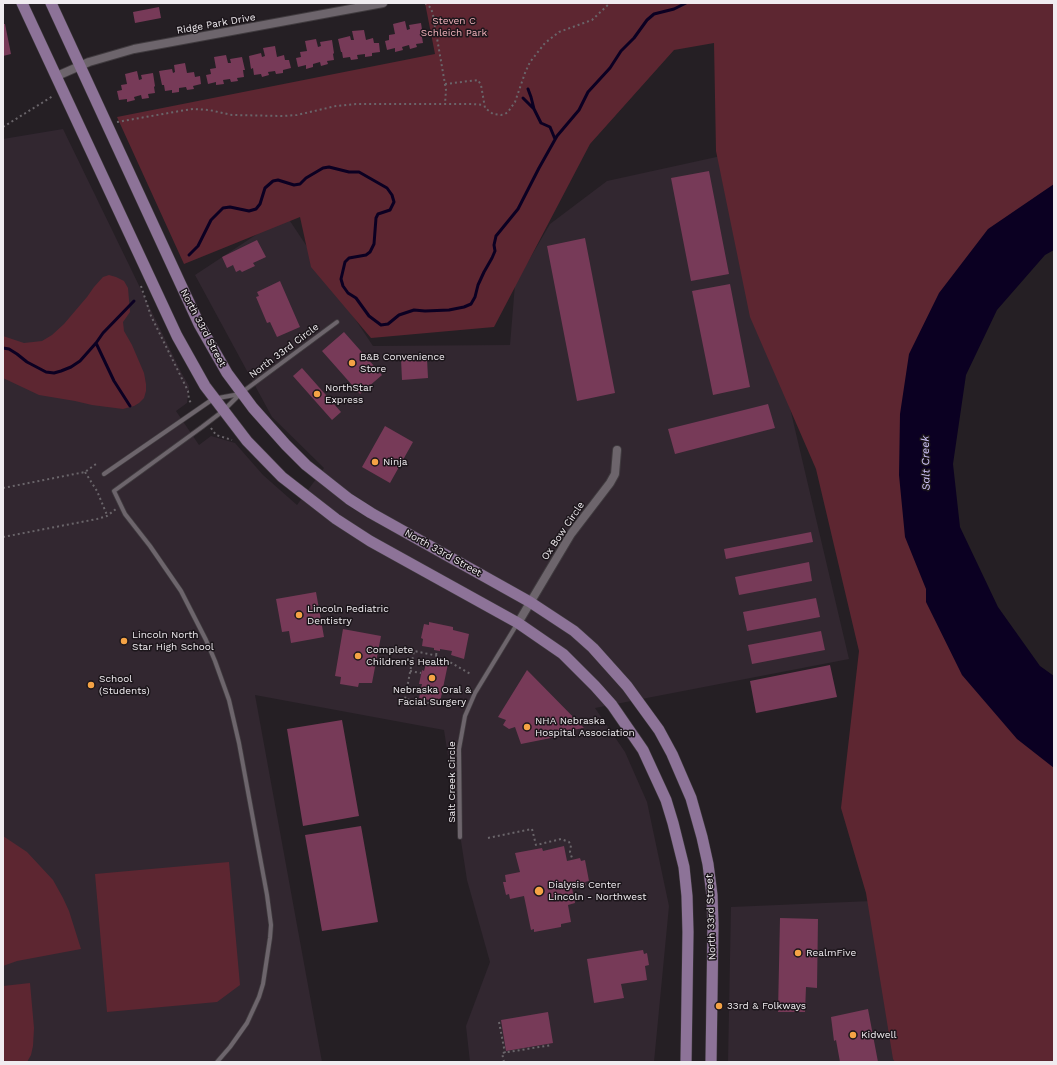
<!DOCTYPE html>
<style>
body{margin:0}
#map{position:relative;width:1057px;height:1065px;overflow:hidden;background:#251f24;font-family:"Work Sans",sans-serif}
canvas{display:block}
.frame{position:absolute;inset:0;border:4px solid #f0ecf0;pointer-events:none}
</style>
<div id="map">
<canvas width="1057" height="1065"></canvas>
<div class="frame"></div>
</div>
<script>
const g = document.querySelector('canvas').getContext('2d');
g.lineJoin = 'round';
function fill(path, color) {
  g.fillStyle = color;
  g.fill(path, 'evenodd');
}
function shape(rows) {
  const path = new Path2D();
  for (const r of rows) {
    path.moveTo(r[0], r[1]);
    for (let i = 2; i < r.length; i += 2) path.lineTo(r[i], r[i + 1]);
  }
  return path;
}
function stroke(path, color, width, dash) {
  g.strokeStyle = color;
  g.lineWidth = width;
  g.lineCap = dash ? 'butt' : 'round';
  g.setLineDash(dash || []);
  g.stroke(path);
}
function write(font, color, halo, rows, align = 'center') {
  g.font = font + ' "Work Sans",sans-serif';
  g.lineWidth = 3;
  g.setLineDash([]);
  g.textBaseline = 'middle';
  g.strokeStyle = halo;
  g.fillStyle = color;
  for (const [text, x, y, turn = 0] of rows) {
    g.save();
    g.translate(x, y);
    g.rotate((+turn || 0) * Math.PI / 180);
    g.textAlign = isNaN(turn) ? turn : align;
    if (halo) g.strokeText(text, 0, 0);
    g.fillText(text, 0, 0);
    g.restore();
  }
}
const built = shape([
 [63,129,181,372,189,386,187,403,176,411,199,445,211,436,235,443,263,475,297,505,324,468,272,417,195,275,286,215,373,346,510,345,515,284,550,224,607,181,721,156,790,408,849,659,595,708,625,752,647,802,669,906,654,1062,470,1062,466,1026,490,962,467,880,444,730,255,695,322,1062,3,1062,3,139],
 [895,900,931,1062,728,1062,731,907]
]);
const green = shape([
 [425,3,1054,3,1054,224,952,350,940,532,1054,707,1054,1062,895,1062,893,1059,866,893,841,808,859,651,816,469,750,317,716,151,714,43,674,50,590,144,494,327,371,338,311,267,300,217,184,264,117,117,435,54],
 [109,275,116,277,124,281,128,288,130,312,123,322,124,331,132,345,144,373,146,384,146,391,144,398,139,403,134,406,123,409,92,405,75,401,39,395,3,378,3,336,24,343,42,341,52,335,64,324,87,297,94,287,103,277],
 [3,836,27,852,53,880,63,898,69,911,81,949,17,961,3,966],
 [229,862,240,985,217,1002,107,1012,95,874],
 [30,983,34,1028,33,1046,31,1055,27,1062,3,1062,3,986]
]);
const water = shape([
 [1054,184,1054,250,1045,255,997,310,966,375,953,464,960,527,998,607,1040,666,1054,676,1054,768,1017,739,962,675,926,602,926,589,905,537,899,475,900,414,909,354,939,293,988,229]
]);
const stream = shape([
 [528,89,531,97,534,109],
 [523,98,534,109,541,123,550,127,555,139],
 [189,255,198,246,211,220,223,208,230,207,249,211,256,209,260,204,265,188,273,181,278,180,294,185,300,184,306,178,323,168,329,167,349,172,359,172,387,188,392,195,394,202,390,210,378,214,376,218,374,244,370,252,366,255,349,258,345,262,341,279,343,286,348,293,356,298,369,316,381,325,388,324,399,315,414,310,425,311,449,310,464,307,471,304,475,297,478,285,484,272,492,258,495,251,494,245,496,236,518,209,539,168,557,136,579,110,588,92,610,68,621,51,634,38,647,20,654,14,674,9,686,3],
 [96,343,114,381,130,406],
 [3,348,9,349,17,354,27,362,46,372,54,373,61,371,71,367,80,361,96,343,103,333,134,301]
]);
const building = shape([
 [159,7,161,18,135,23,133,12],
 [405,21,407,30,410,29,409,25,421,23,423,36,422,37,423,43,416,44,417,47,410,49,409,45,402,47,403,50,395,52,395,48,387,50,385,41,389,40,389,35,395,34,393,24],
 [3,24,5,24,11,54,3,56],
 [364,30,366,40,373,38,374,43,379,43,380,52,372,53,372,56,365,57,365,54,357,55,358,59,351,60,350,57,343,58,342,52,341,52,338,39,350,36,351,40,354,40,352,31],
 [316,39,318,47,321,46,320,42,332,40,334,53,333,54,334,60,327,61,328,64,321,66,320,62,313,64,313,67,306,69,306,65,298,67,296,58,301,57,300,52,307,51,305,41],
 [275,46,277,57,284,55,285,60,289,60,291,68,283,70,283,73,276,74,275,71,268,72,269,75,262,77,261,74,254,75,253,68,251,69,249,56,261,53,262,57,265,56,263,48],
 [226,55,228,63,231,63,230,59,242,57,245,70,243,70,244,77,237,78,238,81,231,82,230,79,223,80,224,84,216,85,216,82,208,84,206,75,211,74,210,69,216,68,214,57],
 [185,63,187,73,194,72,195,77,200,76,201,84,193,86,194,89,187,90,186,87,179,88,179,92,172,93,172,90,165,91,164,85,162,85,159,71,172,69,173,73,175,72,174,65],
 [137,71,139,80,142,79,141,75,153,73,155,86,154,87,155,93,148,94,149,98,142,99,141,95,134,97,135,100,127,102,127,99,119,100,117,91,122,90,121,85,127,84,125,74],
 [709,171,729,274,691,281,671,178],
 [585,238,615,393,577,401,547,246],
 [257,240,266,257,253,263,255,266,242,272,240,270,236,272,233,265,227,268,222,257],
 [280,281,300,327,277,337,270,322,267,323,256,297,259,296,257,292],
 [730,284,750,387,713,395,692,291],
 [344,332,382,375,360,394,322,351],
 [427,358,428,378,402,380,401,359],
 [302,368,341,412,332,420,293,376],
 [768,404,775,428,675,454,668,429],
 [385,426,413,442,390,483,362,467],
 [811,532,813,542,726,559,724,549],
 [809,562,812,581,739,595,735,577],
 [316,592,324,637,291,643,289,631,282,632,276,599],
 [816,598,820,617,747,631,743,612],
 [429,622,453,627,453,630,469,634,464,659,451,655,452,651,440,649,440,651,434,650,434,648,422,646,423,639,421,638,424,624,429,625],
 [343,629,381,636,372,683,359,683,358,687,340,684,341,677,335,676],
 [821,631,825,650,752,664,748,645],
 [427,660,448,664,440,702,419,698,422,684,419,684,422,670,424,671],
 [830,665,837,697,756,713,750,681],
 [527,670,584,728,561,732,561,736,521,744,515,727,509,729,503,725,506,720,498,717],
 [342,720,359,816,303,826,287,729],
 [361,826,378,922,322,931,305,835],
 [564,846,567,861,580,858,581,861,585,860,589,881,585,882,586,885,572,888,575,903,568,905,571,922,561,924,561,927,534,932,534,929,531,930,524,896,510,899,509,894,506,895,503,882,506,882,505,875,520,872,515,853,542,848,543,851],
 [780,918,818,919,817,988,806,987,805,1012,778,1012],
 [643,950,644,954,647,953,649,965,645,966,647,980,621,984,624,998,594,1003,587,959],
 [868,1009,878,1062,840,1062,836,1040,834,1041,831,1017],
 [548,1012,553,1043,506,1051,501,1020]
]);
const path = shape([
 [425,3,431,8,433,15,446,90,445,104],
 [445,84,478,80,481,85,485,108,493,114,501,115,505,114,508,112,515,102,525,73,530,62,545,43,559,32,592,20,610,3],
 [117,122,180,111,193,109,209,110,232,115,283,116,297,115,336,106,356,104,472,104,484,105],
 [3,127,53,96],
 [141,286,151,316,188,391,189,400,192,404],
 [211,428,216,435,232,440],
 [85,472,97,491,107,515],
 [3,488,85,472,96,464],
 [3,537,97,519,107,516,116,509],
 [436,655,437,651],
 [410,671,421,673],
 [439,705,405,699,414,651,438,656,437,659,448,661,472,675],
 [488,838,532,829,536,845,561,839,569,842,571,845,570,852,572,858],
 [499,1022,505,1053],
 [504,1062,502,1053,552,1045]
]);
const service = shape([
 [104,474,213,399,240,394],
 [460,837,459,749,465,716,475,693,517,624],
 [217,1062,230,1047,247,1023,259,997,263,984,270,938,271,925,267,895,239,743,229,700,215,661,206,640,181,591,150,546,125,514,114,491,202,427,223,411,241,393,337,322]
]);
const minor = shape([
 [57,76,89,62,134,49,383,3],
 [518,623,571,534,610,483,615,474,617,450]
]);
const secondary = shape([
 [22,3,177,336,205,386,247,441,282,477,336,519,370,541,518,623,563,654,595,686,612,705,643,750,666,800,673,823,684,867,687,896,688,932,686,1062],
 [51,3,199,324,227,373,253,408,286,445,306,465,349,499,371,513,530,602,574,631,593,648,627,686,659,730,672,754,691,798,702,837,708,864,712,895,713,925,711,1062]
]);
const markers = [
 [352,363,4,"#f5a345"],
 [317,394,4,"#f5a345"],
 [375,462,4,"#f5a345"],
 [299,615,4,"#f5a345"],
 [124,641,4,"#f5a345"],
 [358,656,4,"#f5a345"],
 [432,678,4,"#f5a345"],
 [91,685,4,"#f5a345"],
 [527,727,4,"#f5a345"],
 [539,891,5,"#f5a345"],
 [798,953,4,"#f5a345"],
 [719,1006,4,"#f5a345"],
 [853,1035,4,"#f5a345"]
];
const parkNames = [
 ["Steven C",454,21],
 ["Schleich Park",454,33]
];
const streetNames = [
 ["Ridge Park Drive",216,24,-10],
 ["North 33rd Street",203,328,62],
 ["North 33rd Circle",284,351,-37],
 ["Ox Bow Circle",563,531,-56],
 ["North 33rd Street",443,553,29],
 ["Salt Creek Circle",452,782,-90],
 ["North 33rd Street",711,917,-92]
];
const poiNames = [
 ["B&B Convenience",360,357],
 ["Store",360,369],
 ["NorthStar",325,388],
 ["Express",325,400],
 ["Ninja",383,462],
 ["Lincoln Pediatric",307,609],
 ["Dentistry",307,621],
 ["Lincoln North",132,635],
 ["Star High School",132,647],
 ["Complete",366,650],
 ["Children's Health",366,662],
 ["School",99,679],
 ["(Students)",99,691],
 ["Nebraska Oral &",432,690,"center"],
 ["Facial Surgery",432,702,"center"],
 ["NHA Nebraska",535,721],
 ["Hospital Association",535,733],
 ["Dialysis Center",548,885],
 ["Lincoln - Northwest",548,897],
 ["RealmFive",806,953],
 ["33rd & Folkways",727,1006],
 ["Kidwell",861,1035]
];
const waterNames = [
 ["Salt Creek",926,463,-91]
];
fill(built, '#322730');
fill(green, '#5d2631');
fill(water, '#0b0022');
stroke(stream, '#0b0022', 3);
fill(building, '#773a58');
stroke(service, '#403b3f', 5.5);
stroke(minor, '#403b3f', 10);
stroke(secondary, '#403b3f', 12);
stroke(path, '#6a656a', 2, [2, 3]);
stroke(service, '#6d656c', 4);
stroke(minor, '#6d656c', 8);
stroke(secondary, '#8d7398', 11);
for (const [x, y, r, color] of markers) {
  const dot = new Path2D();
  dot.arc(x, y, r, 0, 2 * Math.PI);
  g.fillStyle = color;
  g.fill(dot);
  stroke(dot, '#1c161b', 1.5);
}
write('10px', '#f3b4bd', '#1c161b', parkNames);
write('10px', '#f0ecf0', '#1c161b', streetNames);
write('10px', '#f0ecf0', '#1c161b', poiNames, 'left');
write('italic 11px', '#d2c7fc', '#1c161b', waterNames);
</script>
